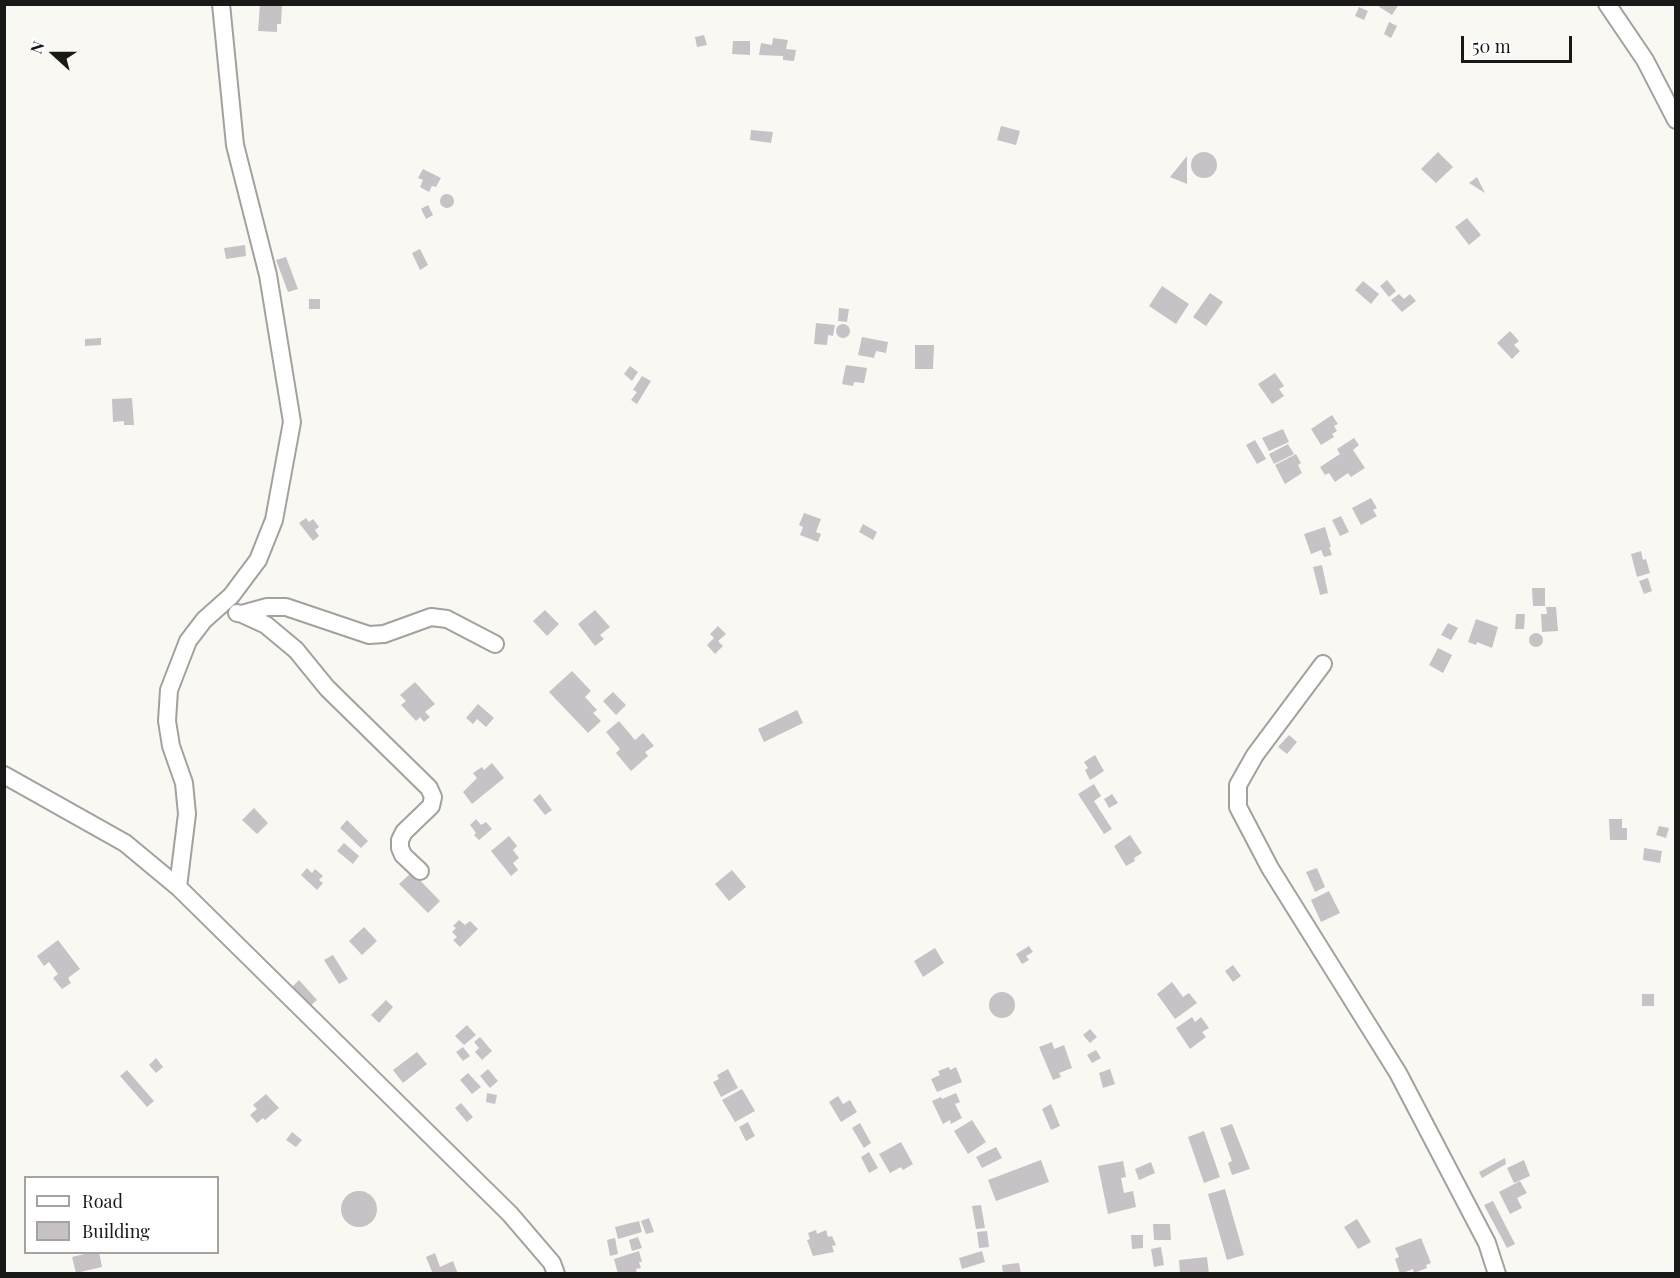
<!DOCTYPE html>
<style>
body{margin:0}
#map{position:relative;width:1680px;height:1278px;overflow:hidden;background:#faf8f3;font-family:"Playfair Display",serif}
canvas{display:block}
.frame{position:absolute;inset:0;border:6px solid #191917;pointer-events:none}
.legend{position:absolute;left:24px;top:1176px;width:195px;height:78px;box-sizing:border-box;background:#fff;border:2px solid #a3a3a2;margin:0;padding:8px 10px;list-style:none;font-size:18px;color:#191917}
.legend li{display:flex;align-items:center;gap:12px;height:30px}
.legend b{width:30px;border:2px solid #a3a3a2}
.north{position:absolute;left:24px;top:24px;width:60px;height:60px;-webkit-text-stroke:4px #fff;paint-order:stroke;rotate:291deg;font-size:16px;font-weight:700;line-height:24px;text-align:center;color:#191917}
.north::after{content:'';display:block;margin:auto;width:21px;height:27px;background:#191917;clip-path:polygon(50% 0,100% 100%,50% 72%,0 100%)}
.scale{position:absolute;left:1461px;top:36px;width:111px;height:27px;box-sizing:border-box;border:3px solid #191917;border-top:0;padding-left:8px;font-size:18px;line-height:21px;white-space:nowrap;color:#191917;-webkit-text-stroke:4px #fff;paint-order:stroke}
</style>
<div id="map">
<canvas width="1680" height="1278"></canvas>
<div class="frame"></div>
<ul class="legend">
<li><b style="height:8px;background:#fff"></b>Road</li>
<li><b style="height:16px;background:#c6c2c6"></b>Building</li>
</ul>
<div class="north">N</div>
<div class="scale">50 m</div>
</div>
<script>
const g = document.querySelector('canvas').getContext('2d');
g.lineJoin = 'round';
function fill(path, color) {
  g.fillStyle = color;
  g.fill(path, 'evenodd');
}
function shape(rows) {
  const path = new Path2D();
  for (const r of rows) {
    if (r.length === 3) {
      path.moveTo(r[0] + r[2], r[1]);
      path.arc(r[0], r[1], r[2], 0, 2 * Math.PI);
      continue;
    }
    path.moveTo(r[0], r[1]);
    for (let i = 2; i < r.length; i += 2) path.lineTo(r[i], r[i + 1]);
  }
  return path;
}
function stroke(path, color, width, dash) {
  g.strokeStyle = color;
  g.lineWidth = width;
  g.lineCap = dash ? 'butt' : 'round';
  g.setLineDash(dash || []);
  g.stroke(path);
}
const building = shape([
 [260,4,282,5,281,24,277,24,277,32,258,31],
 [1375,4,1399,4,1392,15],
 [1359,7,1368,11,1364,20,1355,16],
 [1389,22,1397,26,1391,38,1384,34],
 [704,35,707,45,697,47,695,37],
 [773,38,788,40,786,49,796,50,794,61,783,60,783,56,759,55,761,43,772,45],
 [733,41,750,41,750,55,732,54],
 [1001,126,1020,131,1016,145,997,140],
 [751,130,773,132,771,143,750,140],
 [1204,165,13],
 [1438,152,1453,167,1436,183,1421,169],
 [1187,156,1187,184,1170,177],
 [423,169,441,178,436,187,432,186,429,192,420,187,423,180,418,178],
 [1477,177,1485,193,1469,183],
 [447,201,7],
 [428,205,433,215,426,219,421,209],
 [1467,218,1481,235,1469,245,1455,227],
 [245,245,246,256,226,259,224,248],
 [420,249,428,265,420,270,412,253],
 [286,257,298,289,288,292,276,260],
 [1387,280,1396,291,1389,297,1380,286],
 [1363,281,1379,294,1371,304,1355,290],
 [1162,286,1189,304,1176,324,1149,306],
 [1210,293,1223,302,1206,326,1193,317],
 [1399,294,1404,299,1410,294,1416,301,1402,312,1391,300],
 [309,299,320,299,320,309,309,309],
 [839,308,849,309,847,322,838,321],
 [816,323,835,325,833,336,828,335,827,345,814,344],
 [843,331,7],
 [1510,331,1519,341,1514,345,1520,351,1512,359,1497,343],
 [862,337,888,342,886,353,876,351,874,358,858,355],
 [101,338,101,345,85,346,85,339],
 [915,345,934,345,933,369,915,369],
 [846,365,867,368,864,383,854,382,853,386,842,384],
 [630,366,638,372,632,381,624,374],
 [1275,373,1284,386,1279,389,1284,396,1272,404,1258,384],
 [642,376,651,381,637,404,631,400,637,392,633,390],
 [132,398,134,425,124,425,124,421,113,422,112,399],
 [1332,415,1338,424,1334,426,1337,431,1332,434,1334,437,1321,445,1311,429],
 [1283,429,1289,442,1269,451,1262,438],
 [1354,438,1359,445,1353,450,1365,468,1351,477,1348,473,1335,482,1329,473,1325,475,1320,467,1340,454,1337,449],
 [1255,440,1266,459,1257,464,1246,445],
 [1288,444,1294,454,1274,464,1269,454],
 [1296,454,1301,463,1298,465,1302,473,1285,484,1275,465],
 [1371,498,1377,508,1373,510,1377,516,1361,525,1352,508],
 [804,513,821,519,816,532,821,534,818,542,800,535,803,527,799,525],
 [1341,516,1349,532,1340,536,1332,520],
 [306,518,309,522,313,519,319,527,315,530,319,536,313,541,299,523],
 [863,524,877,532,873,540,859,532],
 [1325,527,1331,547,1329,547,1332,555,1324,557,1321,550,1311,554,1304,534],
 [1641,551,1643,560,1646,559,1650,573,1637,577,1631,554],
 [1322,565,1328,593,1320,595,1313,567],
 [1648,578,1652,591,1644,594,1639,581],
 [1532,588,1545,588,1545,606,1533,606],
 [1546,607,1556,607,1558,631,1542,632,1541,614,1547,614],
 [545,610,559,624,547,636,533,621],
 [595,610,610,627,600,635,604,639,595,646,578,624],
 [1516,614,1525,614,1524,629,1515,629],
 [1476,619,1498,627,1492,648,1477,642,1476,645,1468,642],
 [1448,623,1458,628,1451,640,1441,635],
 [718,626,726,634,718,641,723,646,715,654,707,645,714,638,710,634],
 [1536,640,7],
 [1438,648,1452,655,1443,673,1429,665],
 [572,671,591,691,585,697,597,710,593,713,601,721,588,733,549,692],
 [415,682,435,704,425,712,430,717,424,722,420,717,416,721,401,705,406,701,400,695],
 [613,692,626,705,616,715,603,701],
 [478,704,494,718,486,727,477,719,473,724,466,718],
 [797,710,803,723,764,742,758,729],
 [619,721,635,740,643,733,654,746,645,752,648,756,631,771,616,753,620,749,606,732],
 [1289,735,1297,742,1287,754,1278,747],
 [1095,755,1104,771,1090,780,1085,770,1088,768,1084,762],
 [492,763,504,778,472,804,463,792,477,778,473,773,482,767,484,770],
 [1094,784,1101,796,1094,801,1112,829,1104,834,1078,794],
 [540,794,552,810,545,815,533,800],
 [1112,794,1118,803,1109,808,1104,799],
 [254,808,268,823,257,834,242,820],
 [476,819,481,825,486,822,492,829,479,840,474,835,476,833,470,825],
 [1609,819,1622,819,1622,828,1627,828,1627,840,1610,840],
 [347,820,368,841,361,848,340,828],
 [1659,826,1669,828,1666,838,1656,835],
 [1130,835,1142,853,1134,858,1135,861,1126,866,1114,846],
 [509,836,517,846,513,850,519,858,513,863,518,870,511,876,491,851],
 [344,843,359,856,353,864,337,851],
 [1644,848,1662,851,1660,863,1643,860],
 [307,868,312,873,315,869,323,876,319,880,323,883,317,890,301,875],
 [1317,868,1325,887,1315,892,1306,872],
 [732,870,746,887,729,901,715,884],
 [412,872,440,901,428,913,399,884],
 [1329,891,1340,913,1321,922,1311,900],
 [459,920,465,925,470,921,478,929,460,947,453,940,457,937,452,932,456,928,453,926],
 [364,927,377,941,362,955,349,941],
 [58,940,80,969,68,978,71,983,62,989,53,978,58,974,49,962,44,966,37,956],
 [1029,946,1033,952,1026,956,1029,960,1022,964,1016,954],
 [935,948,944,963,923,977,914,961],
 [333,955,348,979,339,984,324,960],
 [1233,965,1241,976,1233,982,1225,971],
 [299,980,317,1000,309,1007,291,988],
 [1172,982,1183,997,1189,993,1197,1003,1175,1019,1157,994],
 [1002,1005,13],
 [1642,994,1654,994,1654,1006,1642,1006],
 [386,1000,393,1007,379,1023,371,1015],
 [1192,1017,1195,1022,1201,1017,1209,1028,1202,1032,1206,1037,1190,1049,1176,1028],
 [467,1025,476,1035,464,1045,455,1036],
 [1090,1029,1097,1037,1090,1043,1083,1035],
 [480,1037,492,1051,482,1060,475,1052,479,1048,474,1042],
 [1052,1042,1054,1049,1064,1045,1072,1068,1059,1073,1061,1077,1053,1080,1039,1047],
 [463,1047,470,1056,463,1061,456,1052],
 [1096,1050,1101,1058,1092,1063,1087,1055],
 [417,1052,427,1064,403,1083,393,1070],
 [156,1058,163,1067,156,1073,149,1065],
 [949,1067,950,1070,956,1067,962,1082,937,1092,931,1079,940,1075,938,1071],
 [488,1069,498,1081,490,1088,480,1076],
 [728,1069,738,1088,721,1097,713,1082,719,1079,717,1075],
 [1110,1069,1115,1084,1103,1088,1099,1073],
 [127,1070,154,1101,147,1107,120,1076],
 [468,1073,481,1087,472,1094,460,1080],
 [742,1089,755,1111,735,1122,722,1100],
 [487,1093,497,1095,495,1104,486,1102],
 [956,1093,960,1102,955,1104,962,1118,951,1124,950,1120,943,1124,932,1101,941,1097,942,1099],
 [266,1094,279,1108,265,1120,263,1118,257,1123,250,1115,257,1109,253,1105],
 [838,1096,843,1104,850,1100,857,1112,841,1122,829,1102],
 [461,1103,473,1117,467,1122,455,1108],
 [1051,1104,1060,1126,1051,1130,1042,1109],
 [972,1120,986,1142,968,1154,954,1131],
 [748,1122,755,1136,746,1141,739,1127],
 [860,1123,871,1143,864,1148,852,1128],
 [1232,1124,1250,1169,1232,1175,1228,1163,1232,1161,1220,1128],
 [1204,1131,1220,1177,1204,1183,1188,1137],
 [292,1132,302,1140,296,1147,286,1140],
 [901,1142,913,1164,903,1170,901,1167,890,1173,879,1154],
 [996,1147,1002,1158,982,1168,976,1157],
 [869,1152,878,1168,869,1173,861,1157],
 [1505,1158,1506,1164,1482,1178,1479,1172],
 [1041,1160,1049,1182,996,1201,988,1180],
 [1524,1160,1530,1176,1514,1183,1507,1168],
 [1123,1161,1126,1177,1121,1178,1124,1193,1133,1191,1136,1207,1108,1214,1098,1166],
 [1151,1162,1155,1173,1139,1180,1135,1169],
 [1520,1181,1527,1193,1517,1198,1522,1208,1510,1214,1499,1192],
 [1225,1189,1244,1255,1227,1260,1208,1194],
 [359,1209,18],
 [1493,1201,1515,1244,1507,1248,1484,1205],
 [981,1205,985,1228,976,1229,972,1206],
 [649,1218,654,1232,646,1234,641,1221],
 [1357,1219,1371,1242,1358,1249,1344,1227],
 [639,1221,642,1232,618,1239,615,1227],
 [1153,1224,1170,1224,1171,1240,1154,1240],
 [816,1230,817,1234,826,1230,828,1237,832,1236,836,1245,832,1246,834,1252,813,1256,807,1240,810,1239,808,1233],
 [987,1231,989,1247,979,1248,977,1232],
 [1131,1235,1143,1235,1143,1248,1132,1249],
 [638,1237,642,1248,632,1251,629,1240],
 [615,1238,618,1254,610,1256,607,1240],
 [1421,1238,1431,1263,1426,1265,1427,1268,1414,1273,1413,1269,1400,1274,1395,1259,1399,1257,1395,1248],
 [1161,1247,1164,1265,1154,1267,1151,1249],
 [639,1251,642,1262,639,1262,641,1268,636,1269,637,1274,618,1274,614,1259],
 [982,1251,985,1262,962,1269,959,1258],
 [93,1252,99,1252,102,1267,76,1273,72,1257],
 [435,1253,440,1267,453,1261,458,1274,433,1274,426,1257],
 [1207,1257,1209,1274,1180,1274,1179,1260],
 [1019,1263,1021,1274,1003,1274,1002,1265]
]);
const minor = shape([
 [1607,4,1645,60,1676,120],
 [237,613,242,614,267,607,286,607,369,635,384,634,431,617,447,619,495,644],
 [242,614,266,625,296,650,327,688,429,788,433,797,431,806,404,832,400,840,400,848,403,855,420,871],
 [1323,664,1255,755,1238,785,1238,807,1270,868,1398,1073,1487,1243,1497,1274],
 [4,775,125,843,178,887,510,1214,552,1263,556,1274],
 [178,887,187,814,184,783,171,746,167,721,169,690,188,641,204,620,231,596,258,560,274,520,292,422,268,275,235,145,221,4]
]);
fill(building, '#c6c2c6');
stroke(minor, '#a3a19d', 20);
stroke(minor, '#fff', 16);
</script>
